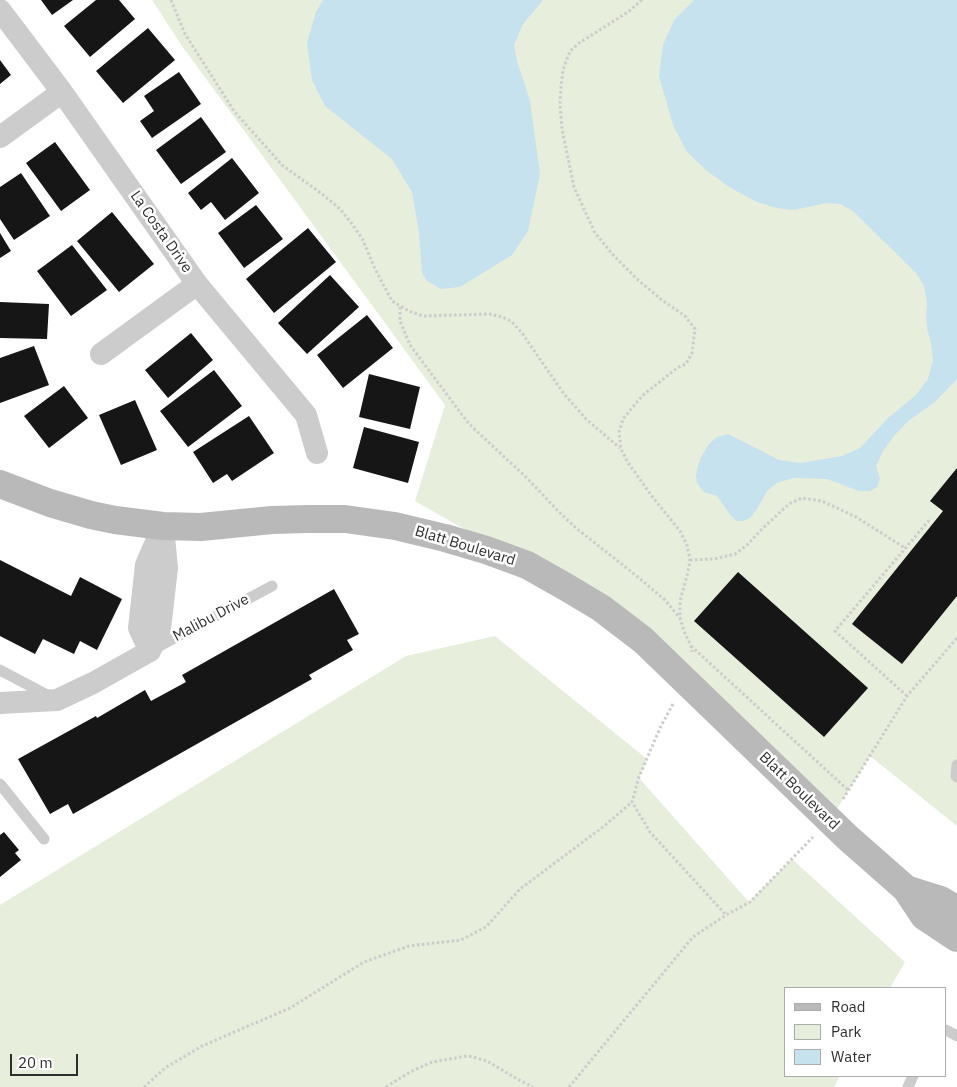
<!DOCTYPE html>
<style>
body{margin:0}
#map{position:relative;width:957px;height:1087px;overflow:hidden;background:#fff;font-family:"IBM Plex Sans",sans-serif}
canvas{display:block}
.legend{position:absolute;left:784px;top:987px;width:162px;height:90px;box-sizing:border-box;background:#fff;border:1px solid #acacac;margin:0;padding:6px 9px;list-style:none;font-size:15px;color:#2f2f2f}
.legend li{display:flex;align-items:center;gap:10px;height:25px}
.legend b{width:25px;border:1px solid #acacac}
.scale{position:absolute;left:10px;top:1054px;width:68px;height:22px;box-sizing:border-box;border:2px solid #2f2f2f;border-top:0;padding-left:6px;font-size:15px;line-height:18px;white-space:nowrap;color:#2f2f2f;-webkit-text-stroke:4px #fff;paint-order:stroke}
</style>
<div id="map">
<canvas width="957" height="1087"></canvas>
<ul class="legend">
<li><b style="height:6px;background:#b9b9b9"></b>Road</li>
<li><b style="height:14px;background:#e7eedb"></b>Park</li>
<li><b style="height:14px;background:#c6e2ef"></b>Water</li>
</ul>
<div class="scale">20 m</div>
</div>
<script>
const g = document.querySelector('canvas').getContext('2d');
g.lineJoin = 'round';
function fill(path, color) {
  g.fillStyle = color;
  g.fill(path, 'evenodd');
}
function shape(rows) {
  const path = new Path2D();
  for (const r of rows) {
    path.moveTo(r[0], r[1]);
    for (let i = 2; i < r.length; i += 2) path.lineTo(r[i], r[i + 1]);
  }
  return path;
}
function stroke(path, color, width, dash) {
  g.strokeStyle = color;
  g.lineWidth = width;
  g.lineCap = dash ? 'butt' : 'round';
  g.setLineDash(dash || []);
  g.stroke(path);
}
function write(font, color, halo, rows, align = 'center') {
  g.font = font + ' "IBM Plex Sans",sans-serif';
  g.lineWidth = 5;
  g.setLineDash([]);
  g.textBaseline = 'middle';
  g.strokeStyle = halo;
  g.fillStyle = color;
  for (const [text, x, y, turn = 0] of rows) {
    g.save();
    g.translate(x, y);
    g.rotate((+turn || 0) * Math.PI / 180);
    g.textAlign = isNaN(turn) ? turn : align;
    if (halo) g.strokeText(text, 0, 0);
    g.fillText(text, 0, 0);
    g.restore();
  }
}
const green = shape([
 [152,0,957,0,957,826,870,756,830,820,643,640,527,565,415,501,445,405,182,46],
 [495,636,647,759,639,778,749,902,792,859,905,962,890,988,786,988,786,1076,840,1076,834,1087,0,1087,0,905,406,656]
]);
const water = shape([
 [323,0,543,0,523,24,514,45,517,61,530,101,540,174,528,231,512,255,460,287,441,289,427,281,422,273,419,233,412,192,392,159,325,106,312,80,307,43,316,12],
 [694,0,957,0,957,379,935,402,908,421,894,436,883,451,876,466,880,479,877,487,870,491,859,491,827,479,793,478,777,483,767,491,757,509,750,518,743,521,737,521,731,516,717,496,704,492,697,483,696,477,697,470,700,459,709,444,717,437,728,434,738,439,779,460,800,463,842,456,860,448,888,418,916,395,928,379,933,360,931,343,927,328,926,317,927,303,924,286,916,273,853,211,840,204,827,203,794,210,776,208,757,202,729,187,706,170,687,152,673,125,659,76,663,45,674,20]
]);
const building = shape([
 [41,0,73,0,52,15],
 [96,0,119,0,135,19,90,57,64,26],
 [148,28,175,60,123,103,96,71],
 [0,60,11,75,0,84],
 [179,72,201,104,152,138,140,121,154,111,144,96],
 [201,117,226,152,181,184,156,150],
 [55,142,90,190,61,211,26,163],
 [232,158,259,193,225,220,211,202,201,210,188,193],
 [21,173,50,216,14,240,0,219,0,187],
 [256,205,283,239,244,268,218,233],
 [112,212,154,264,119,292,77,241],
 [308,228,336,262,274,313,246,279],
 [0,233,11,251,0,258],
 [72,245,107,290,71,316,37,271],
 [330,275,359,307,307,354,278,323],
 [0,302,49,304,47,339,0,338],
 [367,315,393,348,343,388,317,355],
 [191,333,213,360,168,398,145,370],
 [34,346,49,385,0,403,0,358],
 [214,370,242,406,188,447,160,411],
 [369,374,420,387,410,429,359,417],
 [64,386,88,418,49,448,24,416],
 [135,400,157,450,121,465,99,415],
 [249,416,274,453,232,481,227,474,213,483,193,452],
 [364,427,419,442,408,483,353,468],
 [957,468,957,596,902,664,852,624,943,511,930,501],
 [0,560,71,596,80,577,122,599,97,650,80,641,74,654,43,639,35,654,0,636],
 [738,572,868,688,824,737,694,621],
 [334,589,359,634,347,640,353,650,309,675,312,679,73,814,68,804,50,814,18,759,96,716,97,718,145,690,151,701,186,682,182,675],
 [4,832,19,850,15,853,21,860,0,877,0,835]
]);
const path = shape([
 [171,0,185,34,234,111,282,165,322,194,340,209,352,224,363,240,375,269,392,301,409,311,423,316,490,314,502,317,511,321,522,333,564,394,586,419,620,448],
 [642,0,628,12,579,43,570,51,563,70,561,87,560,104,562,129,574,187,595,233,614,256,638,280,662,300,685,316,695,329,692,353,686,364,677,368,642,396,623,419,619,432,621,449,627,461,651,495,680,531,687,545,690,560,688,572,680,601,680,618,684,631,691,646,692,652],
 [400,307,400,321,410,345,469,424,527,478,559,512,576,528,633,573,665,600,680,618],
 [690,560,714,559,735,554,747,545,763,528,789,504,802,498,822,501,856,517,905,548],
 [691,646,848,790],
 [907,696,835,631,931,518],
 [673,704,660,728,639,777,632,802,650,832,726,915],
 [843,799,907,696,957,638],
 [144,1087,165,1068,202,1046,290,1008,364,962,409,946,461,940,486,927,520,889,603,827,632,802],
 [386,1087,410,1072,432,1062,467,1056,473,1057,487,1061,519,1080,533,1087],
 [569,1087,693,937,726,915,750,902,813,837]
]);
const lane = shape([
 [154,649,272,586],
 [0,670,51,697],
 [957,765,956,776,957,777],
 [0,784,44,839],
 [946,1030,957,1036],
 [908,1087,913,1076]
]);
const street = shape([
 [0,10,62,92,197,284,306,415,317,453],
 [0,137,62,92],
 [101,354,197,284],
 [163,526,167,568,160,629,150,651,139,628,146,565,163,526],
 [0,703,57,700,93,683,150,651]
]);
const secondary = shape([
 [0,484,50,503,91,515,115,520,163,526,201,527,272,520,308,519,345,519,395,526,445,538,486,550,527,565,566,587,601,608,643,640,847,837,906,889,924,916,957,938],
 [906,889,941,900,957,910]
]);
const streetNames = [
 ["La Costa Drive",161,232,55],
 ["Blatt Boulevard",465,546,17],
 ["Malibu Drive",211,618,-28],
 ["Blatt Boulevard",799,791,44]
];
fill(green, '#e7eedb');
fill(water, '#c6e2ef');
fill(building, '#161616');
stroke(path, '#ccc', 3, [2.5, 2.5]);
stroke(lane, '#ccc', 11);
stroke(street, '#ccc', 22);
stroke(secondary, '#b9b9b9', 28);
write('15px', '#2f2f2f', '#fff', streetNames);
</script>
